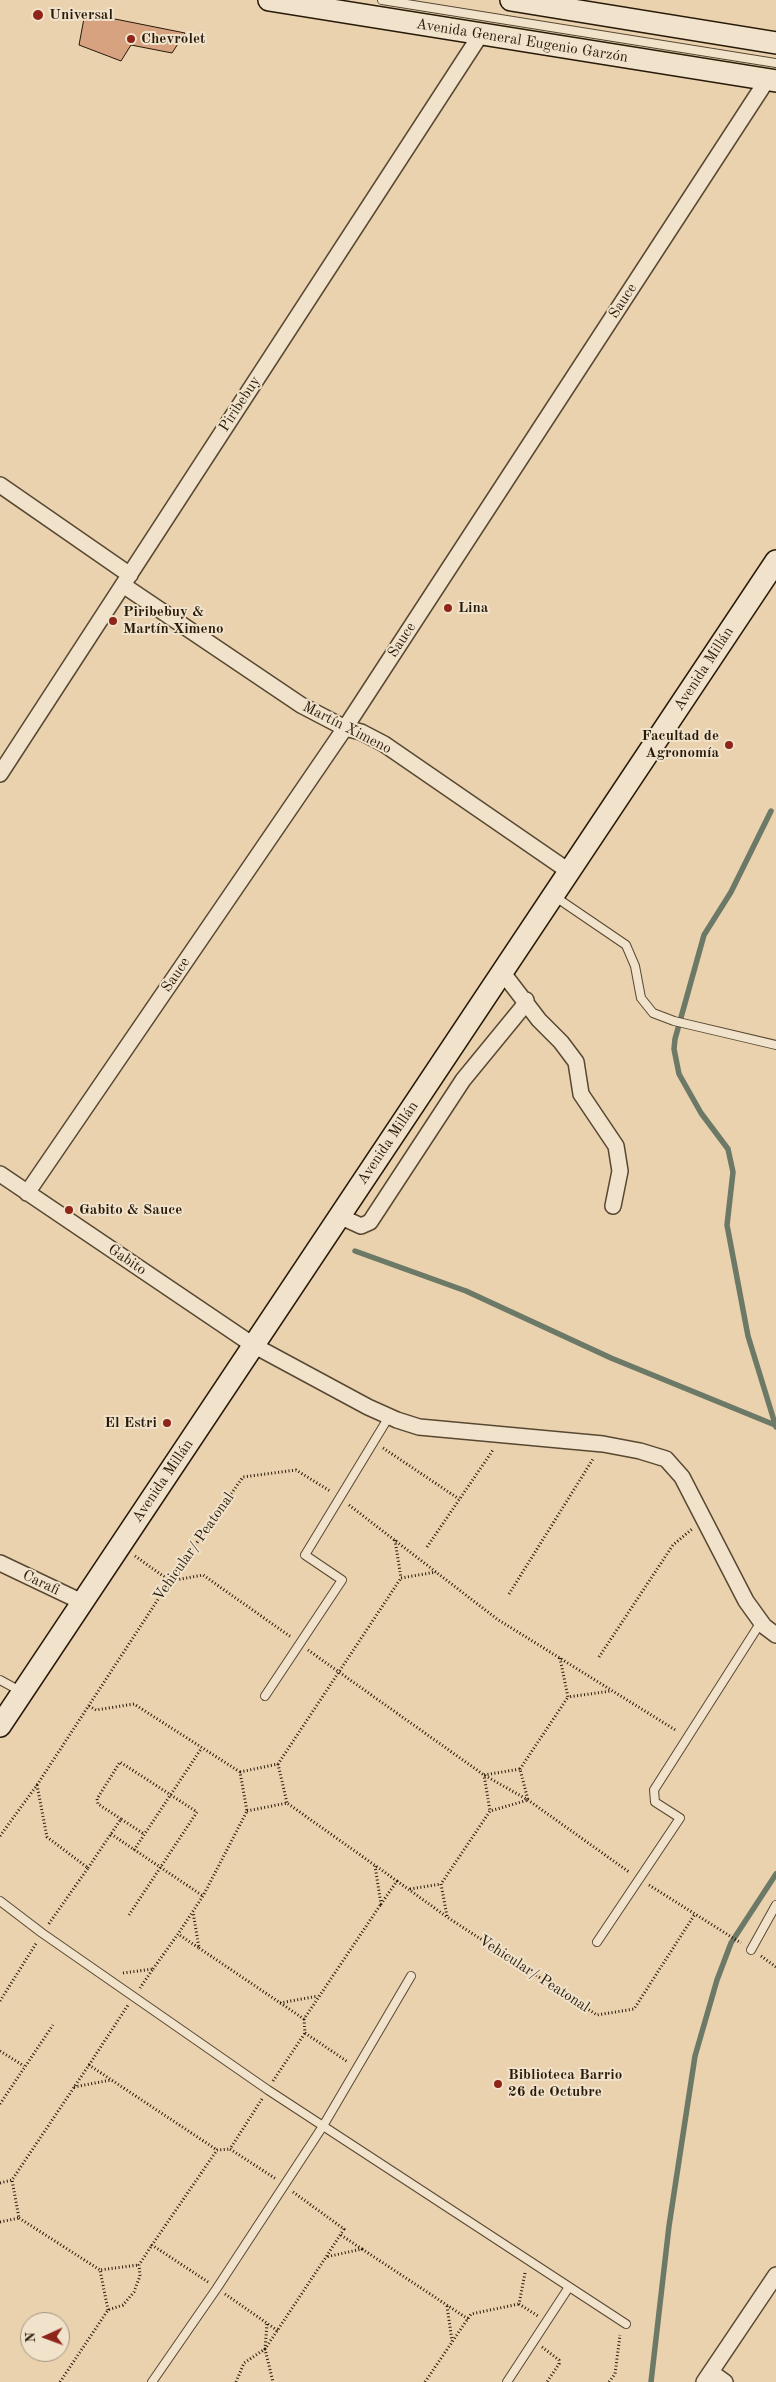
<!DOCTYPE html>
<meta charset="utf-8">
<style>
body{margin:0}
#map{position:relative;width:776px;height:2382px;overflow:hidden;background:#ead2af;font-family:"Old Standard TT",serif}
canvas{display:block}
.north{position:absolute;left:20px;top:2312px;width:50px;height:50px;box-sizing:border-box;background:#f1e2cb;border:1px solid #a0927d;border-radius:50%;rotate:268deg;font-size:14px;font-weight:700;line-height:20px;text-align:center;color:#271a08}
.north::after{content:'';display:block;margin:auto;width:18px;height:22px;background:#8f2418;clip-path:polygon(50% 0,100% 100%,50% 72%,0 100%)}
</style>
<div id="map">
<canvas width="776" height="2382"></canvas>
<div class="north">N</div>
</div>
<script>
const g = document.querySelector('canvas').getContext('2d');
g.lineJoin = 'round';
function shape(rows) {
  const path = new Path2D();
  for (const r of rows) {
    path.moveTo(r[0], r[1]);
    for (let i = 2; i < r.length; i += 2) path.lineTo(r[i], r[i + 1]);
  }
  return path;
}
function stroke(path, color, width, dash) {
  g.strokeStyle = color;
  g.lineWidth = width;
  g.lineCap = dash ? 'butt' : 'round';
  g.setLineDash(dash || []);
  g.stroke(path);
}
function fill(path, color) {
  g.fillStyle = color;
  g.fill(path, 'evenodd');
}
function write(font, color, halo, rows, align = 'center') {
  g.font = font + ' "Old Standard TT",serif';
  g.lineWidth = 4;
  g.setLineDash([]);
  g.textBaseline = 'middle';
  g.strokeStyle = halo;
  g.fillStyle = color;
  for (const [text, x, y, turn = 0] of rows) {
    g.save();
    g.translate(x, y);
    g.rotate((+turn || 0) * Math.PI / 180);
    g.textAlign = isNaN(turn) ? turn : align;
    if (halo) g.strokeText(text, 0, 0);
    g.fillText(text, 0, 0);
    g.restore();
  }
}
const stream = shape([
 [771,811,731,892,704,935,675,1039,674,1049,679,1074,701,1113,728,1149,733,1172,727,1225,748,1336,776,1427],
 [355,1251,466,1291,611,1358,775,1425],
 [651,2382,669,2226,695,2056,717,1980,731,1943,776,1874]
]);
const building = shape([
 [85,13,185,33,172,53,131,45,121,61,79,45,85,13]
]);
const path = shape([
 [383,1448,459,1499],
 [349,1505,497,1619,677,1731],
 [395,1540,401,1578,436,1572],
 [427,1547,493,1450],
 [135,1556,170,1581,203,1575,291,1637],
 [509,1594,593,1459],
 [308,1650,484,1775,528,1800,629,1872],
 [599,1657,673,1545,692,1529],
 [560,1658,568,1697,611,1691],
 [89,1706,96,1710,134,1704,240,1772,247,1811,203,1896,178,1934],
 [278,1764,287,1803],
 [520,1769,568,1697],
 [240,1772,278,1764,401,1578],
 [37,1785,170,1581,243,1477,296,1470,330,1491],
 [247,1811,287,1803,397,1881,381,1904,375,1866],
 [121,1819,98,1804,97,1799,120,1762,197,1812,129,1915],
 [111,1834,203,1896],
 [0,1836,37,1785,47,1837,88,1868,48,1925],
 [134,1850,201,1749],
 [88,1868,121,1819,144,1834],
 [397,1881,447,1917,597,2015,634,2009,695,1914],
 [649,1885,741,1943],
 [410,1889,441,1884],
 [447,1916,441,1884,490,1811,528,1800,520,1769,484,1775,490,1811],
 [199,1948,304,2019,381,1904],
 [761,1956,776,1967],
 [153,1969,178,1934,199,1948,193,1912],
 [123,1973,153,1969,140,1988],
 [0,2001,37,1942],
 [280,2003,318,1996],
 [304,2019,305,2033,348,2062],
 [0,2051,24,2066],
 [89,2065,128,2005],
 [273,2081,305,2033],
 [74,2087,111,2080],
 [262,2099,230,2149,276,2179],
 [0,2104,53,2025],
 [0,2183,12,2180,89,2065,217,2150],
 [293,2192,344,2229,326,2257,362,2249,341,2235],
 [19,2218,100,2270],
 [0,2222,19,2218,12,2180],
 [362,2249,468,2319],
 [525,2273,519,2304,538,2316],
 [208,2282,152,2245,217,2150,230,2149],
 [225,2294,278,2331],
 [447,2306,452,2341],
 [108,2310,100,2270,138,2265],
 [267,2324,265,2349,326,2257],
 [542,2347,559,2360,559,2364,547,2382],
 [60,2382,108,2310,123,2305,134,2292,140,2276,139,2265,152,2245],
 [236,2382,244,2363,265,2349,273,2382],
 [425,2382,471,2314,519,2304],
 [609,2382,615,2374,620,2335]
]);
const lane = shape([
 [382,0,776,63],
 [554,896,626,945,635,966,641,998,653,1013,674,1021,776,1045],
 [0,1680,22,1692],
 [265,1696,342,1580,305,1555,390,1415],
 [0,1901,42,1933,268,2090,626,2324],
 [597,1942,680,1818,655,1802,654,1790,761,1622],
 [751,1950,776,1905],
 [152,2382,217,2288,323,2126,411,1976],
 [507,2382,569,2287]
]);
const street = shape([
 [0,485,130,575],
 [123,585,301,705,345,728,361,732,384,744,570,872],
 [0,774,481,34],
 [503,973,539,1020,561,1042,576,1062,581,1094,616,1146,620,1171,613,1206],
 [0,1174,253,1345,368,1407,397,1420,419,1427,603,1444,640,1451,666,1459,682,1477,746,1601,764,1626,776,1635],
 [27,1193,345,728,767,80],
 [339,1216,361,1226,370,1222,463,1080,522,1008,526,1000],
 [0,1563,82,1602],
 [711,2372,725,2382],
 [704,2382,776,2275]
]);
const secondary = shape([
 [269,0,776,81],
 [511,0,776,43],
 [0,1726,776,561]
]);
const markers = [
 [38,15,6,"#8f2418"],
 [131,39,5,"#8f2418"],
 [448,608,5,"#8f2418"],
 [113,621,5,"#8f2418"],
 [729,745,5,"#8f2418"],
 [69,1210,5,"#8f2418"],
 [167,1423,5,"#8f2418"],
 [498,2084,5,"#8f2418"]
];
const poiNames = [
 ["Universal",49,15],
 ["Chevrolet",141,39],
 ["Lina",458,608],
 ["Piribebuy &",123,612],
 ["Martín Ximeno",123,629],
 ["Facultad de",719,736,"right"],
 ["Agronomía",719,753,"right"],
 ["Gabito & Sauce",79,1210],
 ["El Estri",157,1423,"right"],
 ["Biblioteca Barrio",508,2075],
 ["26 de Octubre",508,2092]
];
const streetNames = [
 ["Avenida General Eugenio Garzón",522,41,9],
 ["Sauce",623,301,-57],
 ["Piribebuy",240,404,-57],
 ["Sauce",402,640,-57],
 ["Avenida Millán",704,669,-57],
 ["Martín Ximeno",347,728,27],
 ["Sauce",176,975,-56],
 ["Avenida Millán",388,1143,-56],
 ["Gabito",127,1260,34],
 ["Avenida Millán",163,1481,-56],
 ["Vehicular/ Peatonal",194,1547,-55],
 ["Carafi",41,1583,25],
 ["Vehicular/ Peatonal",534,1974,33]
];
stroke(stream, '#6b7966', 5.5);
fill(building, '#d6a280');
stroke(building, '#271a08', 1);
stroke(lane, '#584832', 10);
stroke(street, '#584832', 18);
stroke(secondary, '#271a08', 24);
stroke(path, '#271a08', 3, [1, 2.5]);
stroke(lane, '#f1e2cb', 8);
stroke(street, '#f1e2cb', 15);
stroke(secondary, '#f1e2cb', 21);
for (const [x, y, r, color] of markers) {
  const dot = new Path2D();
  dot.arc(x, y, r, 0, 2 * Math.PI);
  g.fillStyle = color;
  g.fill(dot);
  stroke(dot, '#f1e2cb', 2);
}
write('bold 15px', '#271a08', '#f1e2cb', poiNames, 'left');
write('15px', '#271a08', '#f1e2cb', streetNames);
</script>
